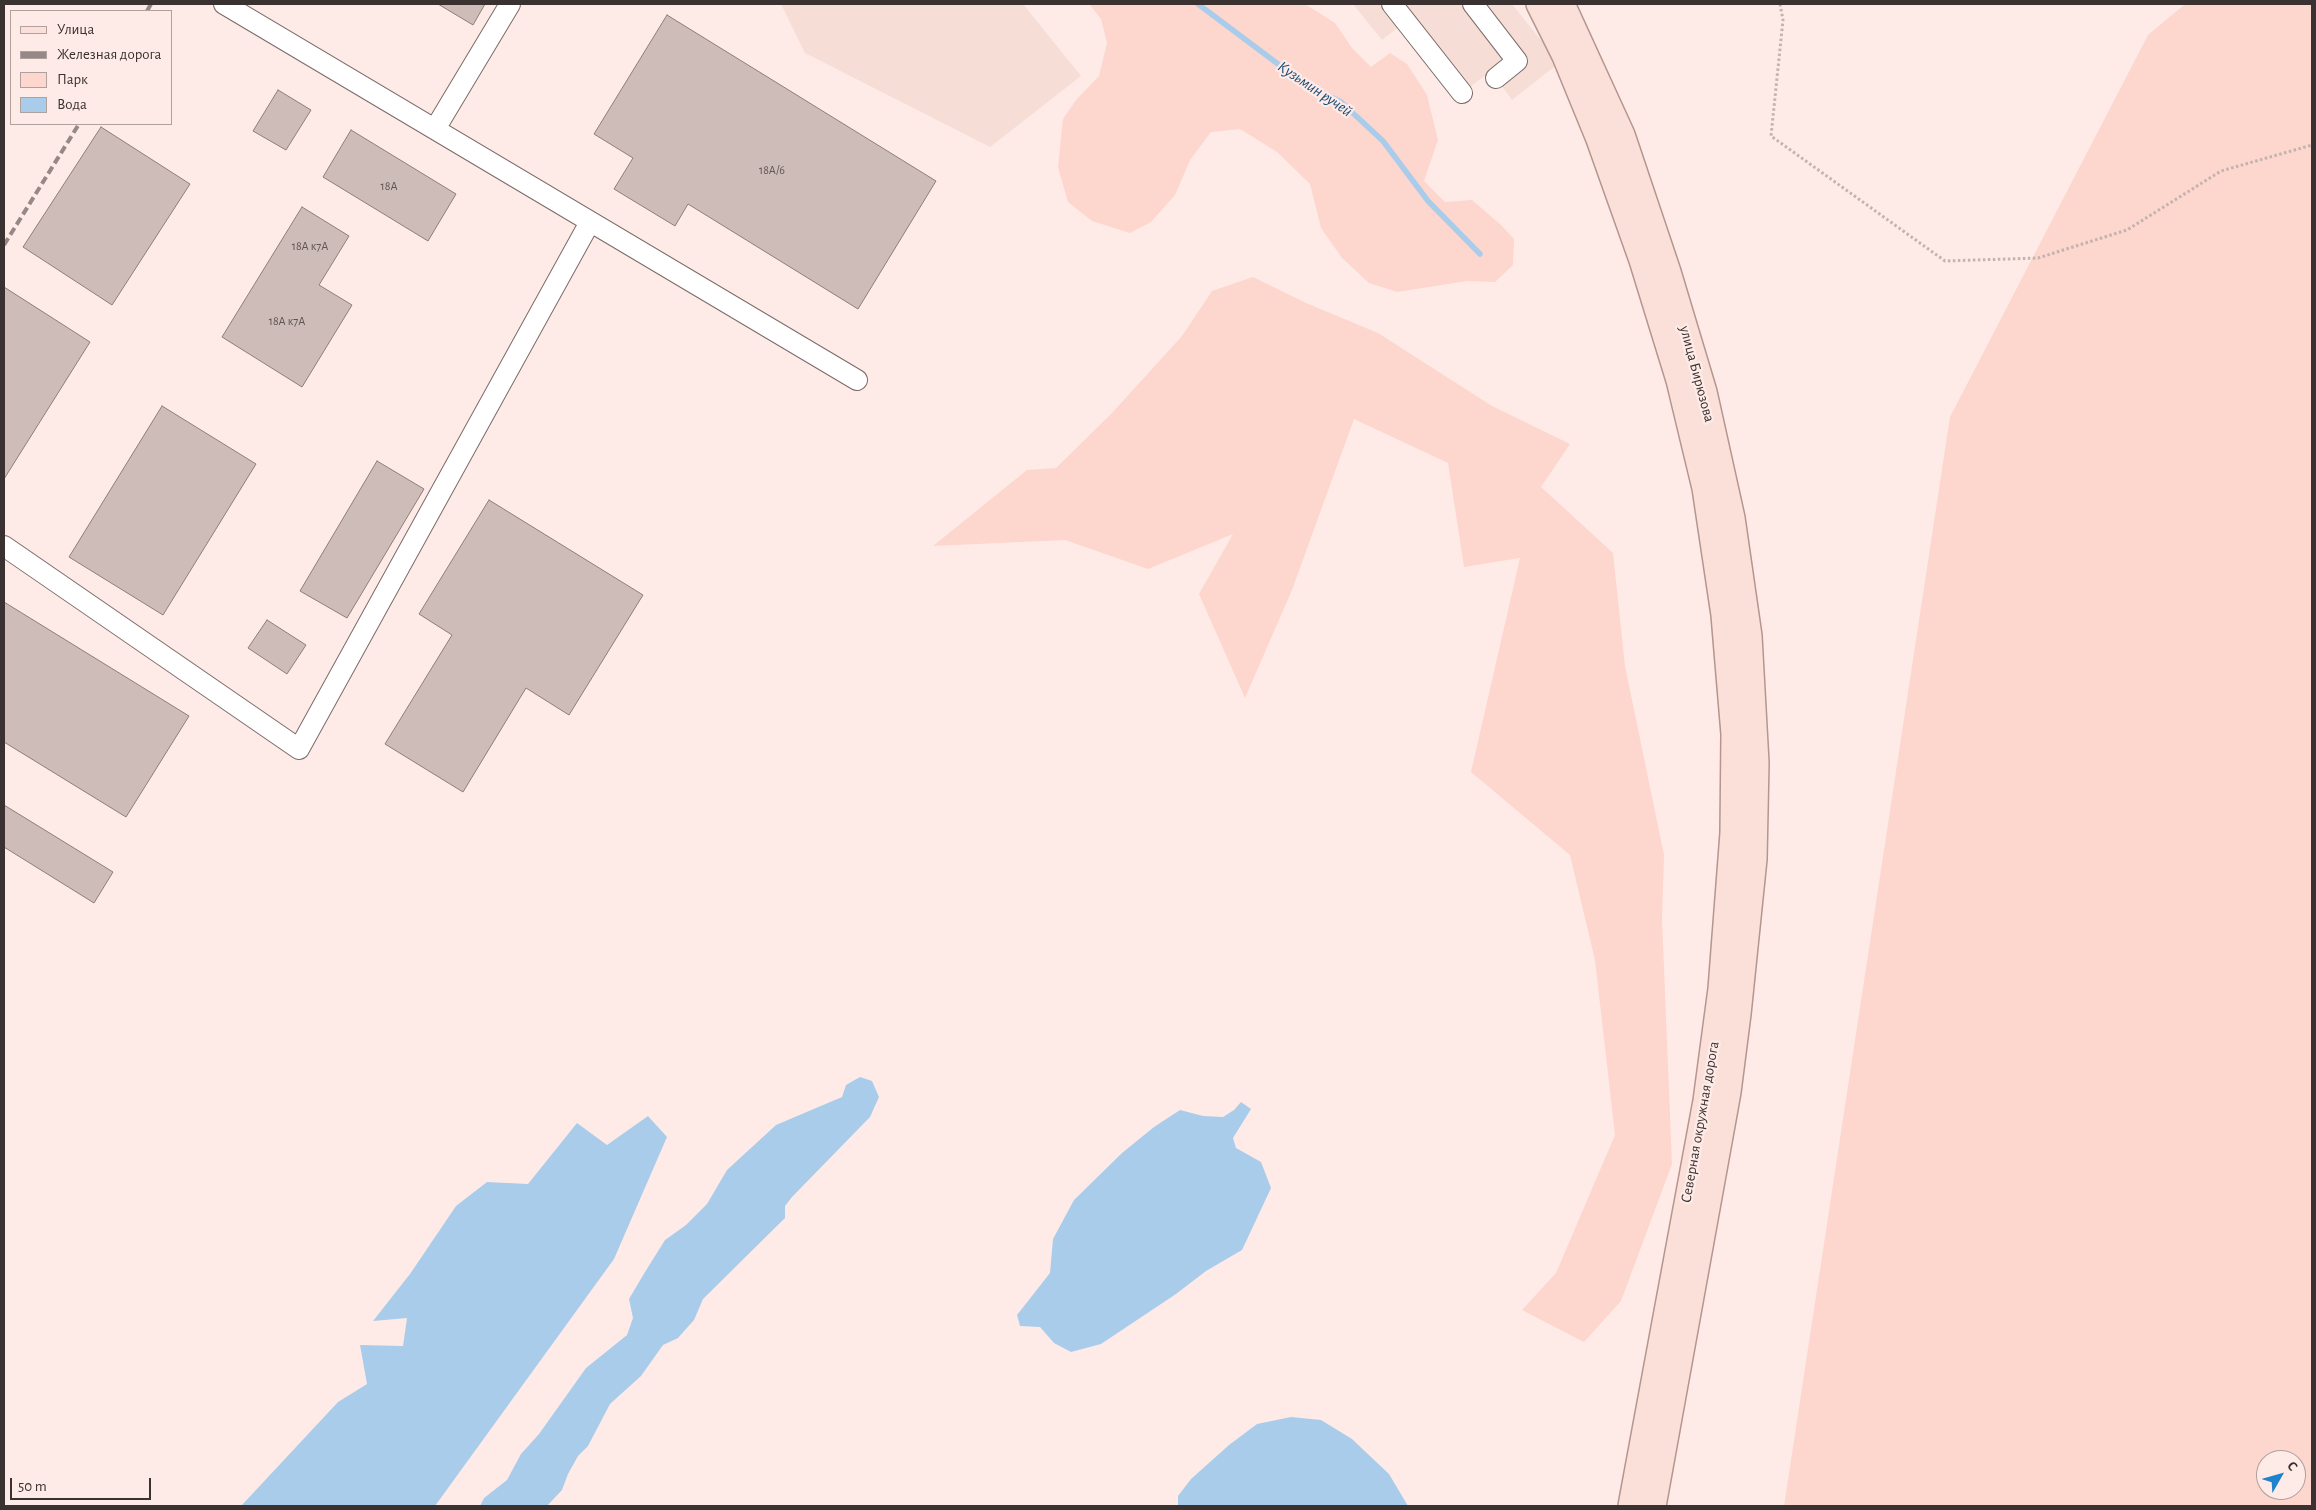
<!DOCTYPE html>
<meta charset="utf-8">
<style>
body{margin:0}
#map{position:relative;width:2316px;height:1510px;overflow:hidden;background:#feebe7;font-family:"Alegreya Sans",sans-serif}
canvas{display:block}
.frame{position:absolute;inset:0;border:5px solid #393230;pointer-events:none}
.legend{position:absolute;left:10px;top:10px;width:162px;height:115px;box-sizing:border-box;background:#feebe7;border:1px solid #afa19e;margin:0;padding:6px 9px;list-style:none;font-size:15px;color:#393230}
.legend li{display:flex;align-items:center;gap:10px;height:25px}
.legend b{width:25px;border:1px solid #afa19e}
.north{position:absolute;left:2256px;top:1450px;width:50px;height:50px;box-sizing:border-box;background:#feebe7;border:1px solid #afa19e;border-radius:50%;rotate:52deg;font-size:14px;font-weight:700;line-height:20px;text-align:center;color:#393230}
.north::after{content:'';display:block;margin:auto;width:18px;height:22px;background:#1d83ce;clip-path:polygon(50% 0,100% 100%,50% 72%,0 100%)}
.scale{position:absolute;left:10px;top:1478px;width:141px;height:22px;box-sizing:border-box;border:2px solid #393230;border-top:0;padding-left:6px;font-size:15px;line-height:18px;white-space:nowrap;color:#393230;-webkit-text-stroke:4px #feebe7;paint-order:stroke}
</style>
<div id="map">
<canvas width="2316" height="1510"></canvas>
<div class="frame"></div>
<ul class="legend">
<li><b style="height:6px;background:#fbe0d9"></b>Улица</li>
<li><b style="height:6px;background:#958886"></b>Железная дорога</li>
<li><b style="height:14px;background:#fdd6cd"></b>Парк</li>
<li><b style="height:14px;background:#aacceb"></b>Вода</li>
</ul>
<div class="north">С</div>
<div class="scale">50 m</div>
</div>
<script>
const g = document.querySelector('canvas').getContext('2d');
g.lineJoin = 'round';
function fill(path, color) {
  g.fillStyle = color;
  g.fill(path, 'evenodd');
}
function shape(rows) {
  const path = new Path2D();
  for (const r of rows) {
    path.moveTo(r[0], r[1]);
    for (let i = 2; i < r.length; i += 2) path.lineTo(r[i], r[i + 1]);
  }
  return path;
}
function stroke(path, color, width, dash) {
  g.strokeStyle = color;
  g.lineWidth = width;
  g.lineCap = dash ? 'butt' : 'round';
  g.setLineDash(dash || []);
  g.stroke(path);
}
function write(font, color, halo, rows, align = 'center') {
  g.font = font + ' "Alegreya Sans",sans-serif';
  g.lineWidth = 4.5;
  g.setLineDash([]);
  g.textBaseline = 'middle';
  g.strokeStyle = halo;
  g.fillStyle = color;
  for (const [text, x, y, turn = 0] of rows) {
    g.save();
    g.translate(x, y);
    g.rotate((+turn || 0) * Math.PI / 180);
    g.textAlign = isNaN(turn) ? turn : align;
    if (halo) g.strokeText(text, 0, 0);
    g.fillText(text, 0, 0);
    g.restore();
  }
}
const built = shape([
 [781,4,1023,4,1081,76,990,147,805,53],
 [1353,4,1512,4,1559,63,1512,100,1491,71,1462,93,1405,22,1382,40]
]);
const green = shape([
 [1089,4,1305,4,1335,23,1352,48,1371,67,1390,53,1407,64,1427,95,1438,140,1424,181,1445,202,1472,200,1500,224,1514,239,1513,265,1495,282,1467,281,1397,292,1369,283,1342,258,1321,228,1310,184,1277,152,1240,129,1211,132,1190,160,1175,195,1151,222,1130,233,1092,221,1068,202,1058,167,1063,119,1076,100,1099,76,1107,43,1101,19],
 [2185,4,2312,4,2312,1506,1784,1506,1950,417,2148,35],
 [2266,1460,2296,1460,2296,1490,2266,1490],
 [1253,277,1306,303,1378,333,1492,406,1570,444,1541,487,1613,553,1625,666,1664,855,1662,919,1672,1164,1621,1301,1584,1342,1522,1310,1556,1273,1615,1135,1595,960,1570,855,1471,772,1520,558,1464,567,1448,463,1354,419,1292,590,1245,698,1199,594,1233,534,1148,569,1065,540,933,546,1027,470,1056,468,1112,413,1182,336,1212,291]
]);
const water = shape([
 [860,1077,872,1081,879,1097,870,1117,792,1197,785,1206,785,1218,703,1299,694,1320,678,1338,663,1345,641,1376,610,1404,588,1446,578,1456,568,1474,562,1490,547,1506,480,1506,484,1498,507,1480,521,1454,539,1434,586,1368,627,1335,633,1318,629,1299,645,1272,665,1240,686,1225,707,1204,727,1170,776,1125,842,1097,846,1085],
 [1241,1102,1251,1109,1233,1138,1236,1148,1261,1162,1271,1188,1242,1250,1206,1271,1176,1294,1101,1344,1071,1352,1054,1343,1040,1327,1020,1326,1017,1315,1050,1273,1053,1239,1074,1200,1122,1153,1154,1127,1180,1110,1203,1116,1223,1117,1234,1110],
 [648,1116,667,1137,614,1259,435,1506,241,1506,338,1402,367,1384,360,1345,403,1346,407,1318,373,1321,410,1274,456,1206,487,1182,528,1184,577,1123,607,1145],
 [1291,1417,1321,1420,1352,1439,1389,1474,1408,1506,1178,1506,1178,1496,1191,1479,1229,1445,1257,1424]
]);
const stream = shape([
 [1198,4,1286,70,1313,88,1341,102,1383,141,1428,201,1480,254]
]);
const building = shape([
 [438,4,485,4,473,25,438,4],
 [667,15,936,181,858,309,688,204,675,226,614,189,633,158,594,134,667,15],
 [278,90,311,110,286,150,253,131,278,90],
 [101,127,190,184,112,305,23,247,101,127],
 [351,130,456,194,428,241,323,177,351,130],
 [302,207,349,236,319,285,352,305,302,387,222,337,302,207],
 [4,287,90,342,4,479,4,287],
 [162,406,256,464,163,615,69,557,162,406],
 [377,461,424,489,347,618,300,591,377,461],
 [489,500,643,595,569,715,526,688,463,792,385,744,452,635,419,614,489,500],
 [4,602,189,716,126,817,4,742,4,602],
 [267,620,306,645,287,674,248,648,267,620],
 [4,805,113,872,94,903,4,847,4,805]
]);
const path = shape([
 [1780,4,1783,20,1771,136,1945,261,2038,258,2127,230,2221,171,2312,145]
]);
const minor = shape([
 [224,4,857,380],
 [1392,4,1462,93],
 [1473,4,1517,61,1496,78],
 [435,129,510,4],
 [4,546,299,749,590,222]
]);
const major = shape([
 [1539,4,1565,56,1599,139,1642,260,1679,380,1705,488,1724,615,1734,734,1733,833,1721,989,1706,1101,1631,1506],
 [1562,4,1622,135,1668,272,1704,392,1732,518,1749,636,1756,763,1754,859,1738,1014,1728,1092,1653,1506]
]);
const rail = shape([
 [147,11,151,4],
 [4,245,79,124]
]);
const numberNames = [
 ["18А/6",772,170],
 ["18А",389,186],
 ["18А к7А",310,246],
 ["18А к7А",287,321]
];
const streetNames = [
 ["улица Бирюзова",1697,374,75],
 ["Северная окружная дорога",1700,1122,-80]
];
const waterNames = [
 ["Кузьмин ручей",1315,89,34]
];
fill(built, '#f6ddd6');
fill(green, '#fdd6cd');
fill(water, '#aacceb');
stroke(stream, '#aacceb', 5.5);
fill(building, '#cebcb8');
stroke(building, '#8d7d79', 1);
stroke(minor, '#7b6b68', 22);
stroke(major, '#b5958e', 28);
stroke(path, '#c2b3af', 3, [2.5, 2.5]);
stroke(minor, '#fff', 20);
stroke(major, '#fbe0d9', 25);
stroke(rail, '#958886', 4, [8, 4]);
write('12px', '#5e5452', null, numberNames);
write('15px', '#393230', '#feebe7', streetNames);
write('italic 16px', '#184b74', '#feebe7', waterNames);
</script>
